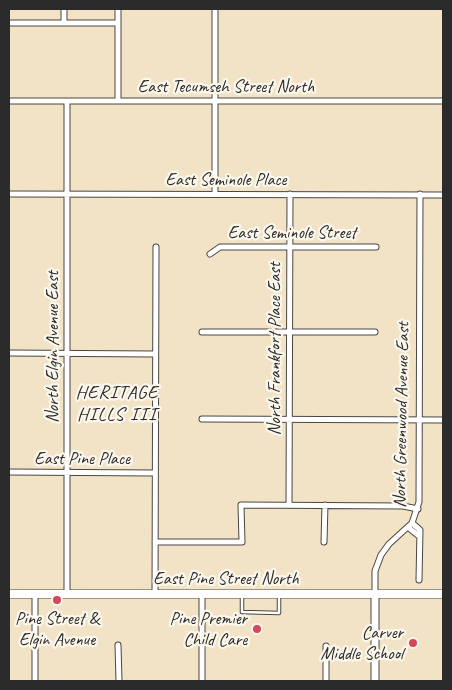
<!DOCTYPE html>
<style>
body{margin:0}
#map{position:relative;width:452px;height:690px;overflow:hidden;background:#f2e3c7;font-family:Caveat,sans-serif}
canvas{display:block}
.frame{position:absolute;inset:0;border:10px solid #2b2b2b;pointer-events:none}
</style>
<div id="map">
<canvas width="452" height="690"></canvas>
<div class="frame"></div>
</div>
<script>
const g = document.querySelector('canvas').getContext('2d');
g.lineJoin = 'round';
function shape(rows) {
  const path = new Path2D();
  for (const r of rows) {
    path.moveTo(r[0], r[1]);
    for (let i = 2; i < r.length; i += 2) path.lineTo(r[i], r[i + 1]);
  }
  return path;
}
function stroke(path, color, width, dash) {
  g.strokeStyle = color;
  g.lineWidth = width;
  g.lineCap = dash ? 'butt' : 'round';
  g.setLineDash(dash || []);
  g.stroke(path);
}
function write(font, color, halo, rows, align = 'center') {
  g.font = font + ' Caveat,sans-serif';
  g.lineWidth = 4.5;
  g.setLineDash([]);
  g.textBaseline = 'middle';
  g.strokeStyle = halo;
  g.fillStyle = color;
  for (const [text, x, y, turn = 0] of rows) {
    g.save();
    g.translate(x, y);
    g.rotate((+turn || 0) * Math.PI / 180);
    g.textAlign = isNaN(turn) ? turn : align;
    if (halo) g.strokeText(text, 0, 0);
    g.fillText(text, 0, 0);
    g.restore();
  }
}
const service = shape([
 [242,595,242,612,279,613,279,595]
]);
const minor = shape([
 [9,23,118,23],
 [64,23,64,9],
 [118,100,118,9],
 [9,101,443,101],
 [67,101,67,594],
 [9,194,443,195],
 [215,194,215,9],
 [210,254,220,247,376,247],
 [202,332,375,332],
 [9,353,154,354],
 [202,419,443,420],
 [9,472,154,473],
 [289,505,290,194],
 [412,523,420,530,419,580],
 [409,528,419,536],
 [155,542,242,542,241,505,403,506,418,509],
 [324,542,325,505],
 [155,594,156,247],
 [202,594,202,681],
 [375,594,375,571,381,555,389,544,412,523,419,502,420,194],
 [118,645,119,681],
 [326,646,326,681],
 [35,681,35,594]
]);
const tertiary = shape([
 [375,594,375,681]
]);
const secondary = shape([
 [9,594,443,594]
]);
const markers = [
 [57,600,5,"#d1495b"],
 [257,629,5,"#d1495b"],
 [413,643,5,"#d1495b"]
];
const streetNames = [
 ["East Tecumseh Street North",226,87],
 ["East Seminole Place",226,180],
 ["East Seminole Street",292,233],
 ["North Elgin Avenue East",53,347,-90],
 ["North Frankfort Place East",275,349,-90],
 ["North Greenwood Avenue East",402,415,-89],
 ["East Pine Place",82,459],
 ["East Pine Street North",226,579]
];
const poiNames = [
 ["Pine Street &",57,619,"center"],
 ["Elgin Avenue",57,640,"center"],
 ["Pine Premier",247,619],
 ["Child Care",247,640],
 ["Carver",403,633],
 ["Middle School",403,654]
];
const neighbourhoodNames = [
 ["HERITAGE",117,393],
 ["HILLS III",117,415]
];
stroke(service, '#494742', 4.5);
stroke(minor, '#494742', 7);
stroke(tertiary, '#494742', 9);
stroke(secondary, '#494742', 9);
stroke(service, '#fff', 2.5);
stroke(minor, '#fff', 5);
stroke(tertiary, '#fff', 7);
stroke(secondary, '#fff', 8);
for (const [x, y, r, color] of markers) {
  const dot = new Path2D();
  dot.arc(x, y, r, 0, 2 * Math.PI);
  g.fillStyle = color;
  g.fill(dot);
  stroke(dot, '#fbf7ec', 2);
}
write('18px', '#2b2b2b', '#fbf7ec', streetNames);
write('18px', '#2b2b2b', '#fbf7ec', poiNames, 'right');
g.letterSpacing = '1px';
write('19px', '#2b2b2b', '#fbf7ec', neighbourhoodNames);
g.letterSpacing = '0px';
</script>
